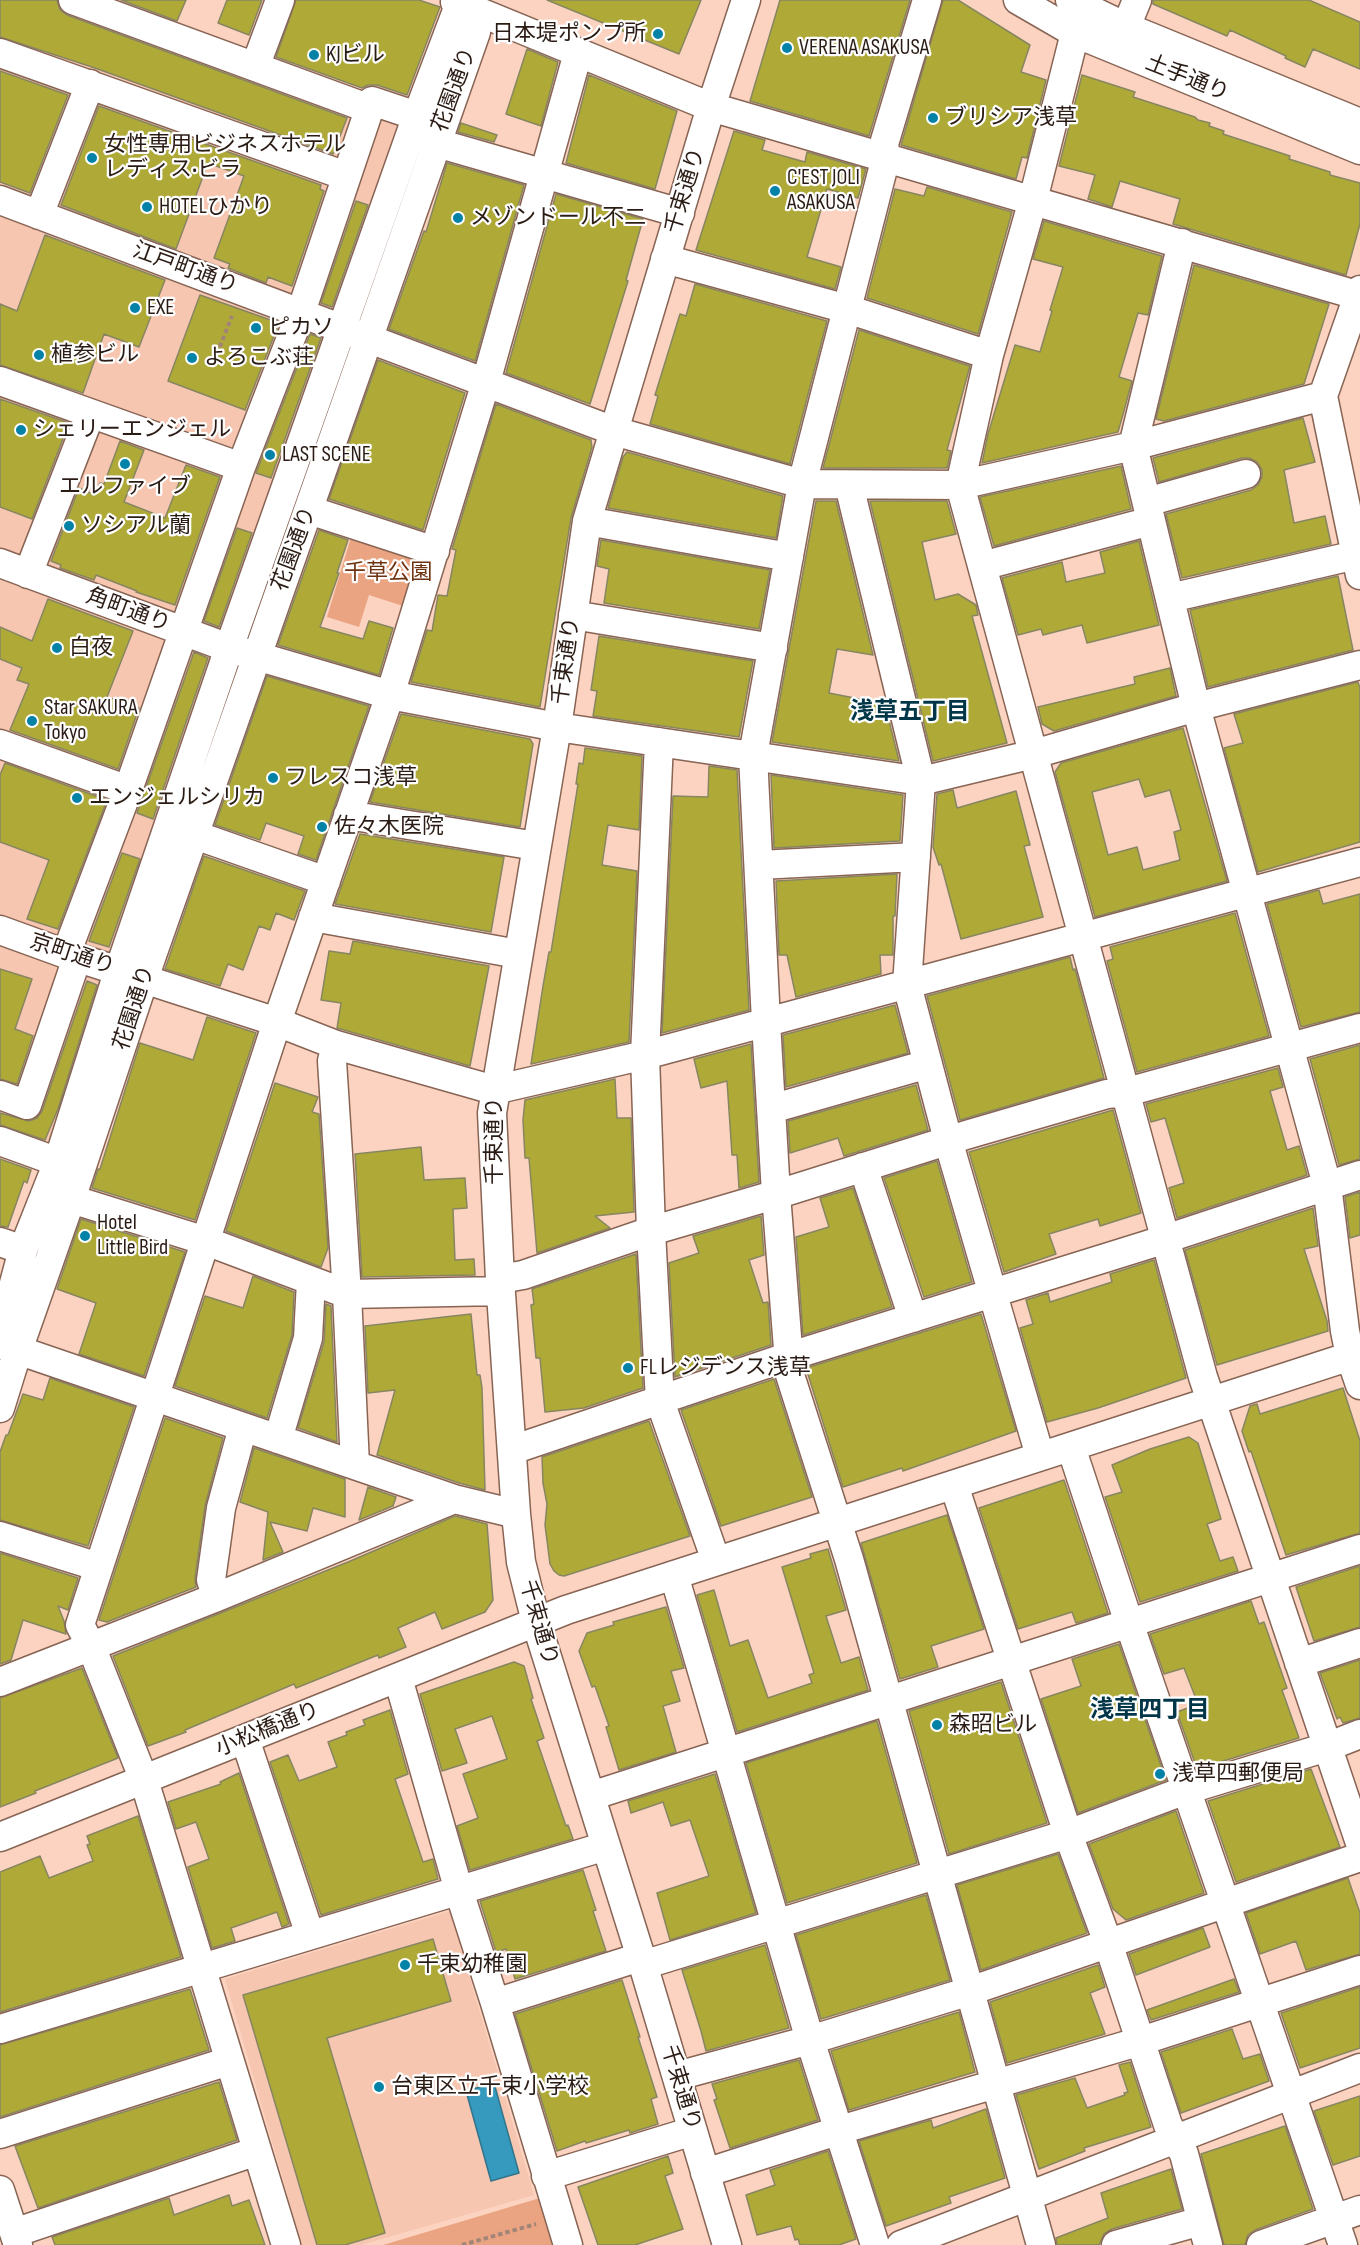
<!DOCTYPE html>
<meta charset="utf-8">
<style>
body{margin:0}
canvas{display:block;background:#fcd3c0}
</style>
<canvas width="1360" height="2245"></canvas>
<script>
const g = document.querySelector('canvas').getContext('2d');
g.lineJoin = 'round';
function fill(path, color) {
  g.fillStyle = color;
  g.fill(path, 'evenodd');
}
function shape(rows) {
  const path = new Path2D();
  for (const r of rows) {
    path.moveTo(r[0], r[1]);
    for (let i = 2; i < r.length; i += 2) path.lineTo(r[i], r[i + 1]);
  }
  return path;
}
function stroke(path, color, width, dash) {
  g.strokeStyle = color;
  g.lineWidth = width;
  g.lineCap = dash ? 'butt' : 'round';
  g.setLineDash(dash || []);
  g.stroke(path);
}
function write(font, color, halo, rows, align = 'center') {
  g.font = font + ' "Sofia Sans Condensed","Noto Sans JP",sans-serif';
  g.lineWidth = 4.5;
  g.setLineDash([]);
  g.textBaseline = 'middle';
  g.strokeStyle = halo;
  g.fillStyle = color;
  for (const [text, x, y, turn = 0] of rows) {
    g.save();
    g.translate(x, y);
    g.rotate((+turn || 0) * Math.PI / 180);
    g.textAlign = isNaN(turn) ? turn : align;
    if (halo) g.strokeText(text, 0, 0);
    g.fillText(text, 0, 0);
    g.restore();
  }
}
const built = shape([
 [0,0,46,0,405,128,50,1152,0,1134],
 [450,1911,534,2195,361,2245,302,2245,225,1979]
]);
const green = shape([
 [352,534,422,555,406,607,369,595,359,627,327,617],
 [540,2198,554,2245,383,2245]
]);
const water = shape([
 [494,2083,519,2173,491,2181,466,2091,494,2083]
]);
const building = shape([
 [0,0,57,0,60,10,67,15,347,118,333,154,95,68,0,37,0,0],
 [121,0,186,0,177,21,121,0],
 [227,0,262,0,249,35,218,23,227,0],
 [296,0,419,0,440,7,407,95,377,85,368,85,362,88,276,57,296,0],
 [547,0,701,0,679,54,547,0],
 [780,0,910,0,869,136,750,101,780,0],
 [943,0,958,0,1030,45,1021,72,1046,80,1027,158,1022,157,1016,179,901,145,943,0],
 [1153,0,1309,0,1360,22,1360,69,1313,49,1305,67,1285,58,1286,56,1230,30,1227,36,1153,4,1153,0],
 [527,49,558,62,541,126,506,114,527,49],
 [0,71,68,95,30,193,0,182,0,71],
 [589,75,677,111,655,189,566,163,589,75],
 [1082,75,1135,92,1133,97,1195,117,1198,120,1210,123,1209,126,1224,131,1223,134,1290,156,1289,159,1330,172,1330,175,1360,183,1360,224,1346,275,1173,224,1180,199,1120,181,1112,207,1088,199,1095,175,1059,166,1082,75],
 [99,106,321,185,320,189,324,191,292,286,268,277,266,283,228,268,230,264,214,258,244,176,208,163,176,249,61,205,99,106],
 [461,123,497,135,494,142,458,132,461,123],
 [734,131,765,140,762,150,805,162,807,152,866,169,858,198,827,189,807,257,841,267,835,289,696,250,734,131],
 [447,163,524,185,475,361,389,329,424,231,426,232,447,163],
 [927,187,1012,212,978,334,867,298,895,189,924,196,927,187],
 [556,194,643,219,626,280,628,281,590,404,506,373,556,194],
 [356,201,368,205,332,307,321,303,356,201],
 [1044,221,1162,256,1148,315,1138,313,1119,377,1132,381,1124,411,1118,432,982,463,988,434,1015,345,1040,352,1052,311,1050,310,1063,267,1033,259,1044,221],
 [45,235,165,280,139,347,104,334,83,393,0,365,0,304,17,311,45,235],
 [1194,265,1329,304,1304,384,1164,421,1156,419,1194,265],
 [695,284,827,321,790,464,650,424,658,396,655,395,680,314,686,316,695,284],
 [200,295,279,323,245,410,168,381,200,295],
 [859,330,970,366,947,450,951,451,947,468,823,468,859,330],
 [310,334,321,338,271,478,256,473,310,334],
 [378,360,465,393,423,530,329,499,378,360],
 [0,399,69,423,32,519,0,507,0,399],
 [496,404,591,440,592,447,571,518,540,707,411,682,427,630,432,631,438,595,447,596,456,550,452,549,496,404],
 [1303,418,1315,462,1284,470,1294,523,1325,516,1331,544,1182,578,1166,514,1251,490,1258,485,1262,477,1262,470,1257,462,1249,458,1242,458,1159,482,1153,458,1303,418],
 [120,441,144,450,124,502,165,518,186,465,220,477,175,605,136,592,137,591,96,575,94,580,60,568,61,565,51,561,79,488,95,495,100,483,104,484,120,441],
 [627,452,783,496,776,538,608,508,623,457,627,452],
 [1121,466,1131,509,994,546,980,497,1121,466],
 [816,501,836,501,873,655,837,649,829,693,885,704,899,761,772,742,816,501],
 [870,501,947,501,956,534,922,542,935,600,958,594,976,605,978,615,972,616,1007,743,933,761,870,501],
 [237,528,252,533,219,627,204,621,237,528],
 [319,530,348,540,337,573,339,573,320,627,363,639,369,621,393,628,379,675,278,645,319,530],
 [601,540,770,570,759,629,604,603,609,569,597,566,601,540],
 [1139,541,1159,625,1087,643,1082,625,1043,635,1041,629,1018,635,1002,578,1062,562,1066,582,1105,573,1100,552,1139,541],
 [1338,576,1353,650,1208,687,1190,610,1338,576],
 [48,599,133,631,107,697,139,708,118,769,10,730,29,684,17,680,22,668,0,659,0,627,32,641,48,599],
 [599,636,753,661,739,737,593,716,597,691,591,690,599,636],
 [194,652,208,658,153,819,137,813,194,652],
 [1170,668,1176,696,1054,731,1042,724,1038,707,1135,684,1134,677,1170,668],
 [267,676,369,706,316,860,298,854,304,836,266,823,260,840,215,825,267,676],
 [1358,682,1360,688,1360,842,1258,872,1224,748,1243,743,1234,714,1358,682],
 [401,714,530,739,533,744,520,827,370,802,401,714],
 [1183,728,1227,881,1095,917,1055,772,1061,763,1183,728],
 [1139,779,1145,797,1170,790,1181,830,1174,832,1180,860,1143,870,1137,847,1108,855,1092,792,1139,779],
 [585,748,642,756,639,830,608,825,602,865,637,871,629,1042,531,1064,543,986,549,952,551,952,578,784,576,784,579,763,583,764,585,748],
 [5,763,107,800,58,929,27,919,49,860,0,842,0,775,5,763],
 [709,766,737,770,749,1010,662,1033,673,796,708,797,709,766],
 [771,775,903,795,900,841,774,848,771,775],
 [953,790,957,808,1016,791,1030,845,1024,846,1043,917,961,939,941,864,939,865,933,847,937,794,953,790],
 [360,834,504,857,491,932,335,904,360,834],
 [122,853,140,859,109,947,89,941,122,853],
 [204,856,305,891,294,920,276,913,270,930,259,926,243,970,228,964,220,986,165,969,204,856],
 [897,874,895,916,893,916,893,955,880,955,881,974,796,997,787,955,779,955,776,881,897,874],
 [1319,890,1323,904,1360,894,1360,1012,1301,1027,1267,904,1319,890],
 [1235,913,1269,1036,1137,1072,1107,961,1113,959,1110,947,1235,913],
 [353,941,489,966,470,1066,337,1028,341,1003,321,1000,329,951,350,954,353,941],
 [1070,957,1073,970,1075,969,1104,1078,960,1120,927,996,1070,957],
 [0,969,32,979,15,1029,33,1036,17,1084,0,1079,0,969],
 [87,981,97,985,58,1109,45,1140,0,1125,0,1113,29,1121,37,1118,42,1111,87,981],
 [895,1005,908,1053,786,1087,783,1035,895,1005],
 [207,1017,256,1033,195,1220,92,1188,98,1169,100,1169,140,1043,193,1060,207,1017],
 [751,1044,759,1182,739,1188,737,1155,732,1155,727,1081,701,1088,694,1059,751,1044],
 [1360,1045,1360,1159,1339,1165,1310,1059,1360,1045],
 [1278,1068,1283,1087,1270,1091,1287,1150,1299,1146,1307,1175,1177,1218,1169,1188,1184,1183,1165,1118,1151,1122,1146,1104,1278,1068],
 [615,1079,617,1118,631,1118,634,1212,595,1216,610,1228,537,1253,529,1158,525,1158,523,1120,525,1100,615,1079],
 [275,1083,318,1097,312,1112,319,1114,328,1248,321,1267,226,1231,275,1083],
 [916,1085,928,1130,844,1156,838,1138,790,1153,788,1121,916,1085],
 [1113,1110,1141,1213,1100,1226,1098,1219,1049,1234,1056,1254,1004,1272,969,1152,1113,1110],
 [421,1147,424,1180,465,1178,467,1208,453,1209,455,1260,474,1259,475,1275,362,1277,355,1154,421,1147],
 [0,1159,31,1170,27,1183,24,1181,8,1227,0,1226,0,1159],
 [937,1161,972,1282,924,1297,884,1178,937,1161],
 [853,1188,892,1307,803,1335,796,1237,829,1227,820,1198,853,1188],
 [1360,1192,1360,1235,1350,1238,1345,1197,1360,1192],
 [1313,1208,1318,1246,1304,1249,1327,1321,1328,1331,1217,1365,1185,1250,1313,1208],
 [761,1216,764,1255,749,1260,763,1303,768,1302,771,1345,675,1377,669,1263,699,1253,693,1236,761,1216],
 [81,1219,185,1252,144,1376,79,1354,96,1303,57,1289,81,1219],
 [636,1254,643,1388,584,1408,545,1412,540,1358,536,1358,531,1305,534,1304,532,1289,636,1254],
 [1154,1260,1186,1378,1098,1408,1047,1422,1020,1328,1033,1324,1026,1300,1048,1293,1050,1302,1112,1282,1110,1274,1154,1260],
 [253,1276,294,1292,292,1335,267,1418,175,1386,205,1296,243,1308,253,1276],
 [326,1304,331,1306,337,1442,298,1428,324,1342,326,1304],
 [471,1314,477,1375,480,1375,482,1388,485,1490,459,1483,377,1455,395,1390,368,1393,365,1326,471,1314],
 [981,1314,1016,1431,903,1471,902,1468,843,1487,806,1368,981,1314],
 [50,1378,134,1407,88,1546,0,1520,0,1452,6,1435,8,1435,23,1394,43,1400,50,1378],
 [774,1379,812,1497,721,1526,681,1410,774,1379],
 [1343,1388,1360,1441,1360,1533,1286,1555,1251,1451,1249,1452,1242,1431,1250,1406,1257,1404,1260,1414,1343,1388],
 [165,1418,223,1438,205,1506,195,1578,196,1587,107,1622,99,1620,165,1418],
 [649,1421,690,1536,564,1576,559,1575,554,1571,550,1564,545,1525,547,1504,543,1483,542,1457,649,1421],
 [1189,1437,1198,1443,1221,1519,1207,1524,1220,1561,1233,1557,1238,1571,1140,1602,1105,1497,1122,1492,1112,1465,1150,1449,1189,1437],
 [254,1448,345,1479,345,1517,313,1508,307,1531,270,1522,283,1552,263,1560,268,1512,240,1502,254,1448],
 [1064,1480,1108,1613,1076,1623,1072,1612,1018,1629,979,1508,1064,1480],
 [368,1487,396,1497,393,1506,359,1520,368,1487],
 [947,1515,984,1629,931,1646,938,1667,900,1679,861,1543,947,1515],
 [455,1516,487,1524,493,1600,485,1612,442,1629,435,1612,398,1628,406,1647,379,1658,378,1655,296,1688,294,1684,185,1730,186,1732,148,1746,113,1656,348,1562,455,1516],
 [828,1549,846,1610,826,1616,841,1663,859,1657,868,1690,737,1732,697,1595,714,1590,730,1646,748,1640,768,1698,812,1683,809,1675,814,1673,782,1567,811,1558,810,1554,828,1549],
 [0,1553,78,1578,68,1610,58,1606,64,1621,66,1634,23,1620,11,1660,0,1664,0,1553],
 [1360,1566,1360,1627,1314,1641,1296,1587,1360,1566],
 [1251,1601,1259,1624,1264,1622,1287,1688,1282,1690,1299,1738,1197,1769,1177,1712,1198,1704,1184,1668,1164,1674,1150,1634,1251,1601],
 [666,1607,684,1668,671,1671,680,1701,663,1706,676,1752,619,1770,606,1727,609,1726,595,1686,592,1687,579,1651,587,1633,614,1625,613,1622,666,1607],
 [1119,1644,1166,1780,1078,1813,1041,1699,1081,1686,1072,1659,1119,1644],
 [1360,1660,1360,1718,1343,1723,1340,1717,1337,1719,1320,1673,1360,1660],
 [514,1662,524,1666,533,1698,531,1699,544,1738,537,1741,566,1826,568,1825,573,1839,470,1870,457,1826,478,1818,463,1774,507,1759,492,1716,455,1729,467,1763,442,1771,420,1694,514,1662],
 [82,1668,118,1758,35,1791,36,1793,0,1807,0,1698,82,1668],
 [1001,1682,1047,1823,949,1854,909,1711,1001,1682],
 [390,1710,408,1774,395,1779,423,1862,433,1859,438,1879,321,1915,270,1762,288,1755,299,1781,337,1767,328,1742,347,1735,346,1732,365,1725,363,1720,390,1710],
 [877,1721,917,1863,787,1903,746,1763,877,1721],
 [1311,1769,1340,1847,1236,1882,1208,1801,1311,1769],
 [239,1773,289,1924,282,1927,277,1912,231,1928,235,1941,212,1948,188,1867,209,1859,196,1822,176,1829,168,1802,221,1784,220,1782,239,1773],
 [715,1774,756,1913,670,1940,657,1893,709,1876,690,1820,671,1826,663,1802,631,1813,628,1801,715,1774],
 [1176,1811,1204,1893,1126,1920,1113,1909,1089,1844,1176,1811],
 [138,1816,181,1957,0,2012,0,1872,40,1856,49,1878,93,1861,87,1845,90,1844,87,1836,138,1816],
 [1058,1854,1087,1933,981,1970,957,1885,1058,1854],
 [583,1870,596,1910,593,1911,606,1951,515,1979,506,1949,496,1952,480,1901,583,1870],
 [1348,1878,1360,1913,1360,1954,1306,1970,1296,1941,1260,1954,1246,1913,1348,1878],
 [926,1895,950,1980,821,2019,796,1935,926,1895],
 [1203,1928,1210,1947,1136,1975,1129,1954,1203,1928],
 [433,1939,451,2001,327,2038,385,2233,345,2245,317,2245,243,1995,433,1939],
 [765,1945,789,2028,706,2051,701,2031,682,1970,765,1945],
 [1098,1965,1105,1987,1090,1993,1105,2034,1007,2063,990,2002,1098,1965],
 [1234,1979,1239,1992,1151,2020,1147,2010,1234,1979],
 [622,1980,640,2037,638,2037,657,2097,651,2099,658,2124,630,2133,629,2130,586,2143,585,2141,557,2151,515,2014,622,1980],
 [1360,1987,1360,2048,1300,2068,1281,2013,1360,1987],
 [190,1989,209,2050,0,2117,0,2045,190,1989],
 [959,2012,975,2072,849,2110,831,2051,959,2012],
 [1232,2029,1243,2059,1260,2054,1269,2081,1181,2113,1161,2052,1232,2029],
 [799,2060,818,2120,730,2148,714,2100,717,2099,712,2084,799,2060],
 [1130,2062,1151,2127,1084,2148,1085,2151,1039,2169,1016,2095,1075,2078,1087,2108,1125,2095,1124,2093,1128,2092,1119,2065,1130,2062],
 [219,2082,237,2140,38,2208,15,2146,219,2082],
 [1360,2096,1360,2156,1333,2165,1314,2111,1360,2096],
 [986,2109,1005,2178,949,2197,951,2203,886,2226,859,2141,931,2120,933,2128,986,2109],
 [1285,2126,1313,2209,1255,2230,1248,2235,1245,2245,1224,2245,1201,2154,1285,2126],
 [828,2151,856,2239,839,2245,800,2245,798,2239,795,2240,791,2226,757,2235,746,2195,775,2185,770,2170,828,2151],
 [668,2156,673,2173,665,2176,683,2229,635,2245,598,2245,578,2187,668,2156],
 [1171,2169,1182,2209,1112,2229,1104,2234,1099,2245,1057,2245,1056,2238,1108,2218,1101,2193,1171,2169],
 [229,2195,232,2206,249,2200,265,2245,55,2245,52,2237,169,2198,174,2215,229,2195]
]);
const path = shape([
 [217,354,232,316],
 [462,2245,536,2224]
]);
const minor = shape([
 [73,0,370,109],
 [927,0,884,144,886,157,802,484,753,755,766,1022,776,1194,790,1375,849,1559,1041,2245],
 [1018,0,1075,33,1360,150],
 [1070,0,1126,27,1360,123],
 [455,2,711,107,1360,296],
 [1126,27,1137,0],
 [1075,33,1033,200,989,355,960,485,1203,1377,1360,1843],
 [0,53,346,176],
 [255,67,280,0],
 [437,143,680,213],
 [0,200,614,431,802,484,960,485,1133,446,1323,396],
 [39,215,90,84],
 [1182,243,1133,446,1196,707,1327,1185,1345,1331,1350,1356,1360,1385],
 [665,259,847,309,989,355],
 [1360,290,1323,396,1360,575],
 [0,381,241,467],
 [849,485,921,781,907,985,948,1140,1040,1456],
 [1147,502,1246,474],
 [309,510,435,551],
 [587,521,789,557],
 [0,563,229,648,390,695,557,727,921,781,1034,754,1196,707,1360,665],
 [982,566,1151,521],
 [28,574,90,415],
 [1170,598,1356,555],
 [573,615,773,648],
 [659,742,645,1055,651,1231,660,1401,716,1561],
 [0,744,128,790],
 [348,815,536,846],
 [195,835,326,881],
 [759,865,916,857],
 [313,917,518,954],
 [0,930,66,954,277,1022,336,1045,494,1090,645,1055,1360,862],
 [66,954,128,790,241,467,301,312,372,101,417,116],
 [336,1045,332,1061,347,1294,355,1465],
 [0,1095,27,1105,77,958],
 [771,1109,928,1064],
 [0,1141,58,1162],
 [863,1167,913,1318],
 [71,1199,206,1241,347,1294,501,1291],
 [0,1242,23,1250],
 [500,1279,523,1275,651,1231,791,1190,966,1135,1107,1094,1127,1092,1360,1028],
 [0,1335,23,1250,58,1162,114,985,229,648,414,124,461,0],
 [0,1344,454,1499,516,1514],
 [0,1408,18,1350,71,1199,150,961,476,32,459,4],
 [278,1439,308,1338,311,1281],
 [1071,1447,1129,1623,1343,2245],
 [512,1450,787,1357,1147,1245,1360,1175],
 [954,1485,1068,1834,1108,1943,1168,2125,1184,2154,1208,2245],
 [0,1536,99,1567],
 [674,1575,810,2040,875,2245],
 [217,1597,211,1580,221,1508,243,1427],
 [1299,1663,1360,1643],
 [398,1678,459,1891,495,2003,568,2245],
 [0,1682,217,1597,454,1499],
 [245,1739,310,1935],
 [591,1796,1360,1549],
 [0,1837,566,1610,1360,1353],
 [643,1965,1068,1834,1186,1790,1327,1747,1360,1734],
 [495,2003,640,1957],
 [0,2029,606,1846],
 [677,2076,810,2040,970,1991,1360,1857],
 [0,2134,229,2061],
 [705,2173,850,2127,1141,2041,1360,1970],
 [546,2176,693,2131],
 [0,2190,18,2245],
 [14,2233,257,2151],
 [286,2245,144,1780,91,1646,80,1625,277,1022,390,695,486,382,578,53],
 [727,2245,639,1951,536,1622,521,1562,516,1514,500,1279,492,1113,557,727,587,521,711,107,746,0],
 [901,2245,1360,2068],
 [1116,2245,1201,2221],
 [1261,2245,1360,2210]
]);
const markers = [
 [658,34,6,"#0182a6"],
 [787,48,6,"#0182a6"],
 [314,55,6,"#0182a6"],
 [933,118,6,"#0182a6"],
 [92,158,6,"#0182a6"],
 [775,191,6,"#0182a6"],
 [147,207,6,"#0182a6"],
 [458,218,6,"#0182a6"],
 [135,308,6,"#0182a6"],
 [256,328,6,"#0182a6"],
 [39,355,6,"#0182a6"],
 [192,358,6,"#0182a6"],
 [21,430,6,"#0182a6"],
 [270,455,6,"#0182a6"],
 [125,464,6,"#0182a6"],
 [69,526,6,"#0182a6"],
 [57,648,6,"#0182a6"],
 [32,721,6,"#0182a6"],
 [273,778,6,"#0182a6"],
 [77,798,6,"#0182a6"],
 [322,827,6,"#0182a6"],
 [85,1236,6,"#0182a6"],
 [628,1368,6,"#0182a6"],
 [937,1725,6,"#0182a6"],
 [1160,1774,6,"#0182a6"],
 [405,1965,6,"#0182a6"],
 [379,2087,6,"#0182a6"]
];
const poiNames = [
 ["日本堤ポンプ所",646,34,"right"],
 ["VERENA ASAKUSA",799,48],
 ["KJビル",326,55],
 ["ブリシア浅草",945,118],
 ["女性専用ビジネスホテル",104,145],
 ["レディス•ビラ",104,170],
 ["C'EST JOLI",787,178],
 ["ASAKUSA",787,203],
 ["HOTELひかり",159,207],
 ["メゾンドール不二",470,218],
 ["EXE",147,308],
 ["ピカソ",268,328],
 ["植参ビル",51,355],
 ["よろこぶ荘",204,358],
 ["シェリーエンジェル",33,430],
 ["LAST SCENE",282,455],
 ["エルファイブ",125,487,"center"],
 ["ソシアル蘭",81,526],
 ["白夜",69,648],
 ["Star SAKURA",44,708],
 ["Tokyo",44,733],
 ["フレスコ浅草",285,778],
 ["エンジェルシリカ",89,798],
 ["佐々木医院",334,827],
 ["Hotel",97,1223],
 ["Little Bird",97,1248],
 ["FLレジデンス浅草",640,1368],
 ["森昭ビル",949,1725],
 ["浅草四郵便局",1172,1774],
 ["千束幼稚園",417,1965],
 ["台東区立千束小学校",391,2087]
];
const streetNames = [
 ["土手通り",1187,79,22],
 ["花園通り",455,90,-70],
 ["千束通り",686,191,-73],
 ["江戸町通り",185,269,20],
 ["花園通り",295,549,-70],
 ["角町通り",128,611,20],
 ["千束通り",567,661,-82],
 ["京町通り",72,955,18],
 ["花園通り",135,1008,-72],
 ["千束通り",495,1141,-90],
 ["千束通り",538,1623,74],
 ["小松橋通り",268,1730,-22],
 ["千束通り",680,2088,73]
];
const parkNames = [
 ["千草公園",388,573]
];
const neighbourhoodNames = [
 ["浅草五丁目",910,713],
 ["浅草四丁目",1150,1711]
];
fill(built, '#f6c6b0');
fill(green, '#eaa482');
fill(water, '#369abf');
stroke(water, '#32748c', 1.5);
fill(building, '#afa938');
stroke(building, '#878661', 1.5);
stroke(minor, '#886454', 31);
stroke(path, '#a38577', 4, [4.5, 3]);
stroke(minor, '#fff', 28);
for (const [x, y, r, color] of markers) {
  const dot = new Path2D();
  dot.arc(x, y, r, 0, 2 * Math.PI);
  g.fillStyle = color;
  g.fill(dot);
  stroke(dot, '#fefefe', 2);
}
write('22px', '#2a1b14', '#fefefe', poiNames, 'left');
write('22px', '#2a1b14', '#fefefe', streetNames);
write('22px', '#703312', '#fefefe', parkNames);
write('bold 24px', '#003648', '#fefefe', neighbourhoodNames);
</script>
